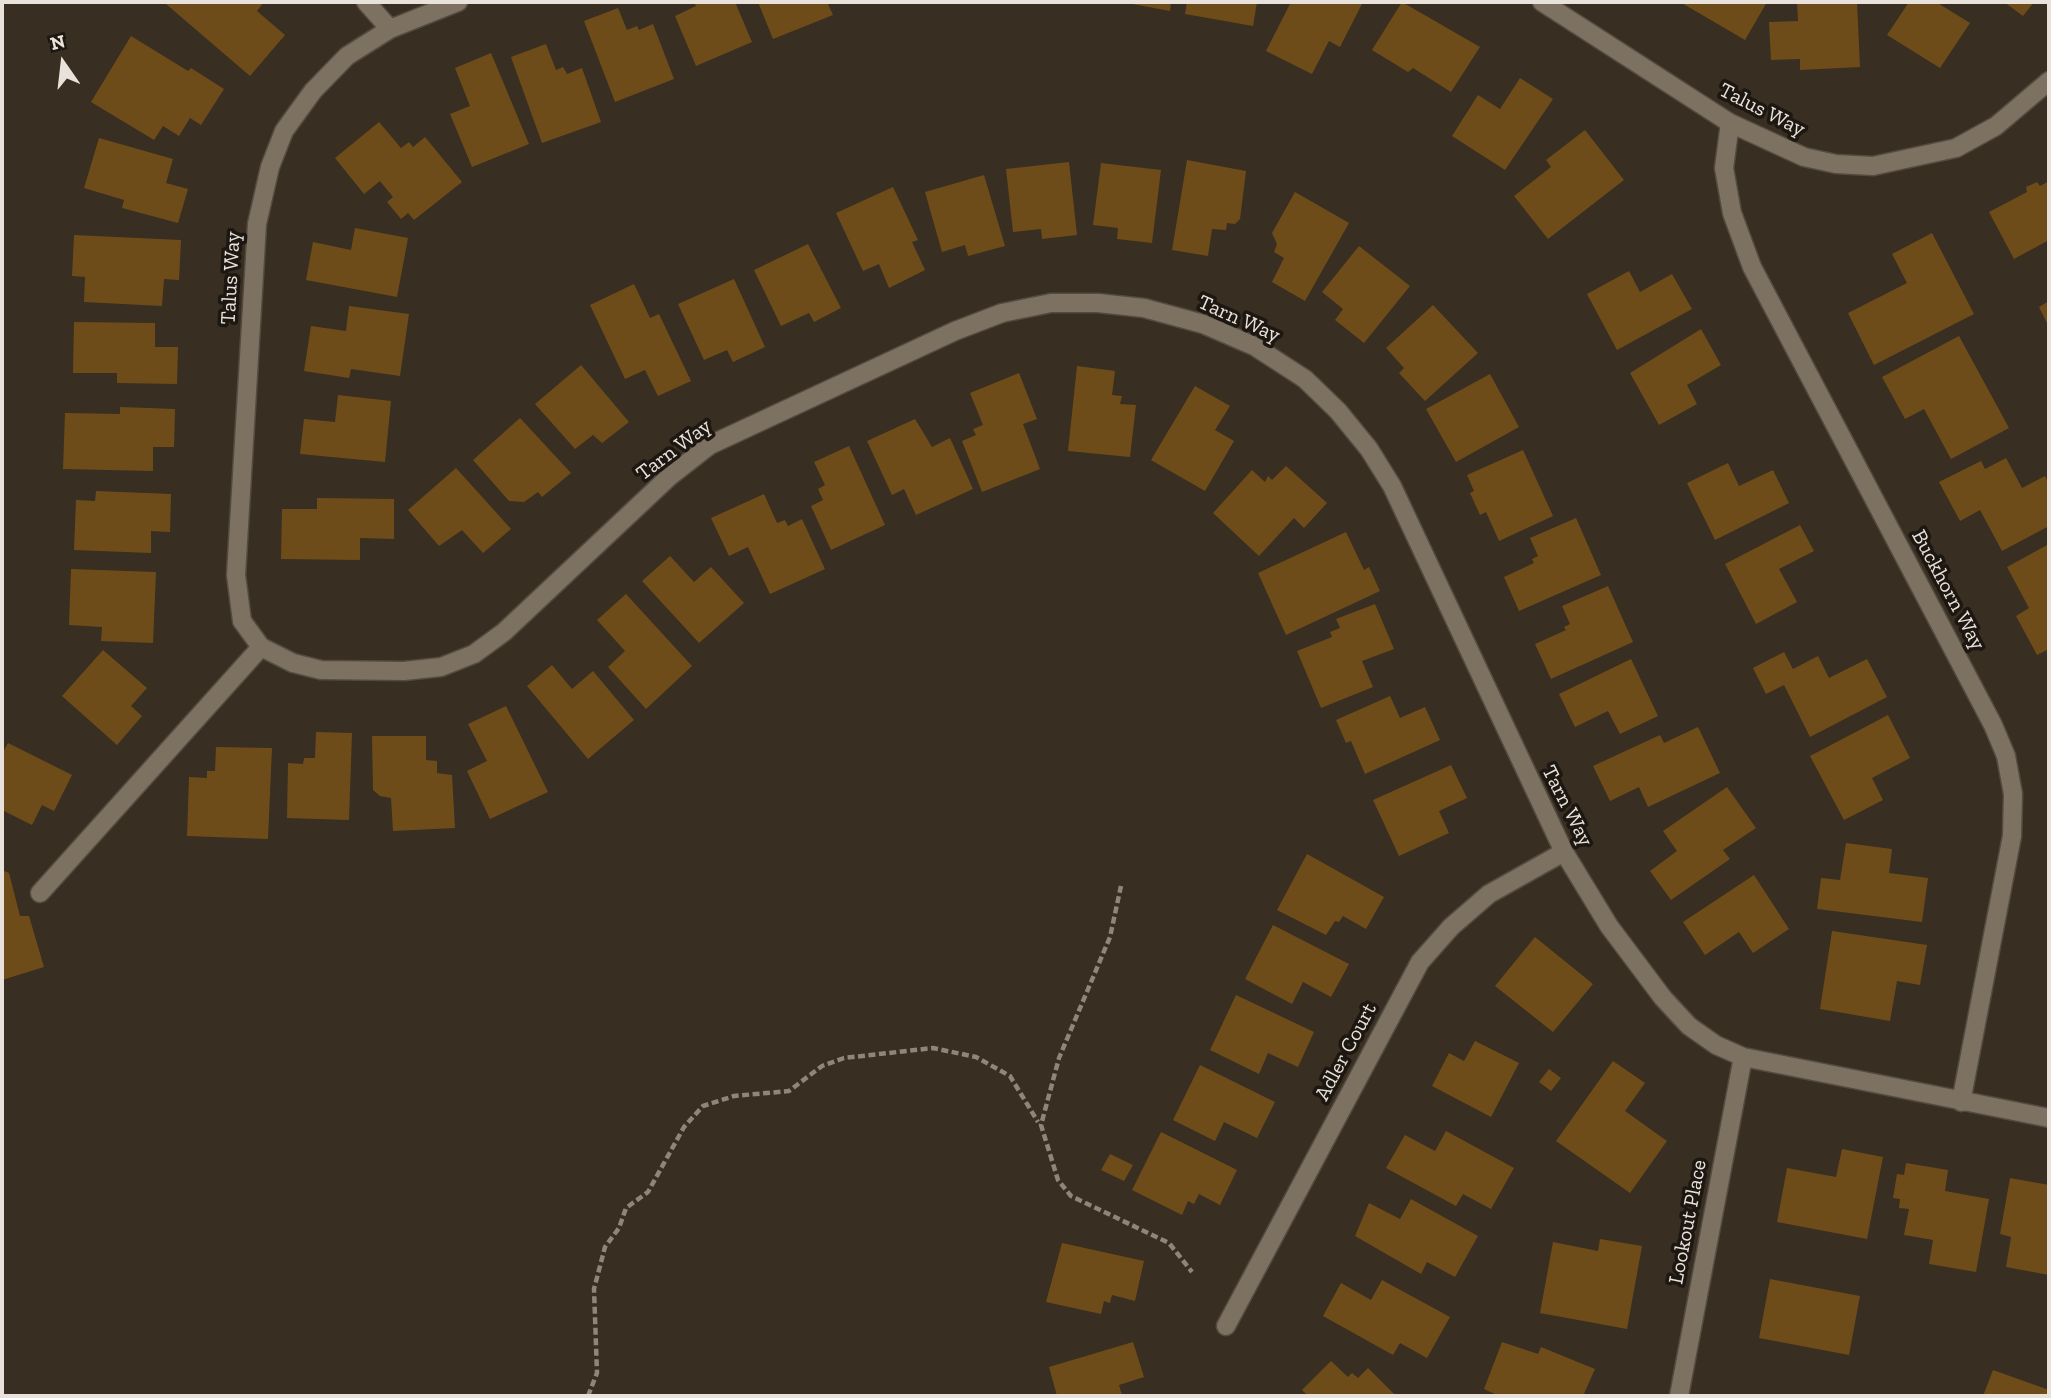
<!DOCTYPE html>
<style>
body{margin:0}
#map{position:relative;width:2051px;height:1398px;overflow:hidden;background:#382e21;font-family:"Zilla Slab",serif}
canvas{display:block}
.frame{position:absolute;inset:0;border:4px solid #e9e2da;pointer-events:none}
.north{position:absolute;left:28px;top:28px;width:70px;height:70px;-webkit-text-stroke:5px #1c1711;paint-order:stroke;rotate:346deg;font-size:19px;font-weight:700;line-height:28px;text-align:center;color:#e9e2da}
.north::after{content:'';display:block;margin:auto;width:24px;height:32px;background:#e9e2da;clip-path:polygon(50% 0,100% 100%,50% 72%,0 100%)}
</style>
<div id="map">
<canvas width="2051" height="1398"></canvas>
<div class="frame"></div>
<div class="north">N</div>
</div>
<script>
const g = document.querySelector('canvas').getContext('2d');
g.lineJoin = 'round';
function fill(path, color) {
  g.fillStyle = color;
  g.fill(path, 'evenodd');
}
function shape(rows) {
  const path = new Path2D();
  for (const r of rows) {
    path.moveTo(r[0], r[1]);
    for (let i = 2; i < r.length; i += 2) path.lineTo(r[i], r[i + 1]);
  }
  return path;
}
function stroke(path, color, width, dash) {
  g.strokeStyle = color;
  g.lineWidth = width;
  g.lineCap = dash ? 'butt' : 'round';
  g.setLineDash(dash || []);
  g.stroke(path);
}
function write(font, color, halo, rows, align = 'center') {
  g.font = font + ' "Zilla Slab",serif';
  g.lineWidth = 7;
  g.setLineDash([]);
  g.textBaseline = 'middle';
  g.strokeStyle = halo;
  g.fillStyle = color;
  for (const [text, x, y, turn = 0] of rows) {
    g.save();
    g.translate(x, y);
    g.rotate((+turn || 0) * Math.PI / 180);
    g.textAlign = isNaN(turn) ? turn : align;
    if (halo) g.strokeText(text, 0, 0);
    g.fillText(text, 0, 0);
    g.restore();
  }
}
const building = shape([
 [168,2,264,2,257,11,285,35,250,76,166,4],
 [694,2,735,2,752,42,696,66,675,16,696,6],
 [758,2,827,2,833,15,773,39],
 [1122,2,1171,2,1170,11],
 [1187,2,1257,2,1253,26,1185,14],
 [1291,2,1363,2,1340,47,1329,41,1312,74,1266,51],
 [1402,2,1480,47,1451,92,1413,68,1408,72,1372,50],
 [1680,2,1767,2,1745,40],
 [1797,2,1857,2,1860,67,1800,70,1800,59,1771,60,1769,22,1798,21],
 [1909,2,1936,2,1970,23,1940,68,1887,35],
 [2004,2,2034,2,2023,16],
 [618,8,627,30,637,26,639,30,653,24,674,79,615,102,584,21],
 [131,36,188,71,191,68,224,89,201,125,190,118,179,136,163,126,154,140,91,102],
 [546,44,556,70,563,67,567,74,582,68,601,122,542,143,511,57],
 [491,53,529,144,472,167,450,114,470,106,455,68],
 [1520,78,1553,99,1505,170,1452,136,1478,95,1500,109],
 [379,122,401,148,409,142,413,147,425,137,462,182,414,220,408,213,401,219,387,202,393,197,380,181,364,194,335,158],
 [1585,130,1624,180,1548,239,1514,196,1551,167,1546,160],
 [99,138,173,159,166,183,188,189,178,223,122,208,124,200,84,188],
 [1187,160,1246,171,1240,219,1235,224,1227,223,1226,230,1212,229,1208,256,1172,250],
 [1069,162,1077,235,1042,239,1041,229,1013,232,1006,169],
 [1101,163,1161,170,1152,243,1117,239,1118,228,1093,225],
 [984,175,1005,246,968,256,965,245,942,252,925,192],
 [2049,181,2049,240,2014,259,1989,212,2027,192,2026,187,2037,182,2040,186],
 [893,187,918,240,912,242,925,270,889,288,879,264,863,271,836,213],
 [1295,192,1349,223,1305,301,1272,282,1284,258,1274,252,1277,244,1272,233],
 [355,228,408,238,397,297,306,280,313,242,351,250],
 [1932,233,1974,314,1874,365,1848,313,1907,283,1892,254],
 [74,235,181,240,179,280,164,279,162,306,84,302,85,277,72,276],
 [808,244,841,308,814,322,809,313,781,326,754,270],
 [1359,246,1410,286,1364,343,1335,320,1343,309,1322,292],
 [1629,271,1640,292,1672,274,1692,309,1617,350,1587,294],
 [734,279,765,347,733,362,727,350,704,360,678,304],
 [634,284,650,318,659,314,691,381,658,396,645,370,625,379,590,305],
 [2049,301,2049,327,2039,307],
 [1433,305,1478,353,1425,401,1399,373,1404,368,1386,348],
 [349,306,409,314,400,376,351,369,349,378,304,371,311,326,346,331],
 [74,322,155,323,155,347,178,347,177,384,117,383,117,373,73,373],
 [1701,329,1721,365,1687,385,1697,404,1659,425,1630,373],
 [1959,336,2009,428,1951,459,1924,409,1905,419,1882,377],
 [581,365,629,422,602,443,593,435,575,449,535,404],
 [1077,366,1115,371,1112,395,1122,396,1120,404,1136,405,1130,457,1068,451],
 [1019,373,1037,419,1023,424,1040,469,982,492,962,441,976,435,973,429,983,425,970,393],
 [1490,374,1519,427,1456,462,1426,409],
 [1195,386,1230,406,1215,430,1234,441,1205,491,1151,460],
 [338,395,391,401,385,462,300,454,304,419,335,422],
 [120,407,175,409,174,447,153,447,153,471,63,469,65,413,120,414],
 [520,418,571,473,542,497,538,492,524,502,509,501,473,460],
 [915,419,932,447,950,438,973,489,916,515,904,489,892,495,867,441],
 [849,446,885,525,831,550,811,506,823,500,818,489,825,485,814,462],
 [1523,450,1553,516,1499,541,1486,512,1480,515,1470,493,1474,491,1467,475],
 [2006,458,2022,488,2045,476,2049,484,2049,526,2002,551,1980,510,1960,521,1939,482,1981,461,1985,469],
 [1728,463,1739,486,1773,470,1789,503,1715,540,1687,483],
 [1286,466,1327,503,1304,528,1294,518,1259,556,1213,513,1252,470,1265,482,1268,476,1272,480],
 [456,468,511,529,483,553,462,530,439,546,408,510],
 [96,491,171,494,170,532,151,531,151,553,74,550,76,500,95,501],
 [764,494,777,523,785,520,788,526,802,519,825,569,770,594,748,547,729,556,711,518],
 [317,498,394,499,394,539,360,538,360,560,281,559,282,509,317,509],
 [1576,518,1601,575,1519,611,1504,577,1534,563,1532,559,1538,556,1530,538],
 [1800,525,1814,551,1779,569,1797,602,1756,624,1725,564],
 [1346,532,1364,570,1369,567,1380,591,1286,635,1258,573],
 [2049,544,2049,649,2037,655,2016,616,2029,608,2007,567],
 [670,556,694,582,711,567,744,603,699,643,642,581],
 [71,569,156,572,153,643,101,641,102,627,69,625],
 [1608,586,1633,642,1551,679,1535,644,1566,630,1564,627,1570,624,1562,606],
 [626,594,692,666,646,709,608,667,625,651,597,620],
 [1375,604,1394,649,1362,661,1373,687,1321,708,1297,651,1332,637,1330,632,1340,628,1336,619],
 [103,650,147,688,131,706,142,716,117,745,62,696],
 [1784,652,1793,669,1818,656,1829,678,1867,659,1887,697,1810,737,1784,685,1766,694,1753,668],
 [1631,659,1658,716,1620,734,1608,711,1575,727,1559,694],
 [552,665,572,689,593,671,634,720,588,759,527,686],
 [1390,696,1400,718,1425,707,1440,740,1365,774,1351,741,1346,743,1336,720],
 [506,706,548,792,490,819,467,771,487,761,468,724],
 [1888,715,1910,758,1872,778,1883,800,1844,820,1810,756],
 [1698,727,1720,773,1648,807,1639,787,1610,801,1593,766,1660,735,1664,743],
 [316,732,352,733,349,820,287,818,288,763,303,764,304,758,315,758],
 [372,736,426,736,426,760,437,761,437,773,452,775,455,828,393,831,391,798,380,796,373,790],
 [8,743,72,775,54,811,42,805,32,825,2,810,2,754],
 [216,747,272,748,268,839,187,836,189,777,207,778,207,771,215,771],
 [1451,765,1467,798,1439,811,1449,833,1399,856,1373,800],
 [1727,787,1756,828,1723,850,1730,859,1671,900,1650,871,1677,851,1663,831],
 [1846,843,1892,849,1889,873,1928,878,1922,922,1817,909,1821,878,1840,880],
 [1307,854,1384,897,1366,929,1343,916,1339,922,1335,921,1326,935,1277,910],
 [2,870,9,873,20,916,29,916,44,967,2,980],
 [1754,875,1789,929,1753,953,1739,932,1705,955,1683,922],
 [1273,925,1349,964,1331,997,1303,982,1292,1004,1245,979],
 [1832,931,1927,945,1920,985,1897,981,1890,1021,1820,1009],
 [1535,937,1593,984,1553,1032,1495,986],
 [1236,995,1314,1032,1298,1067,1268,1053,1259,1074,1210,1050],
 [1475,1041,1519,1063,1491,1117,1432,1086,1449,1053,1464,1061],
 [1613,1061,1645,1083,1625,1111,1667,1141,1630,1193,1556,1141],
 [1200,1065,1275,1102,1257,1138,1224,1122,1215,1141,1173,1120],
 [1549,1069,1561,1078,1551,1091,1539,1082],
 [1446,1131,1514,1168,1491,1209,1463,1194,1456,1206,1386,1168,1405,1135,1435,1151],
 [1161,1132,1237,1170,1220,1205,1199,1194,1194,1204,1188,1201,1182,1215,1132,1190],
 [1842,1149,1883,1157,1867,1239,1777,1222,1787,1168,1836,1177],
 [1110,1154,1133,1165,1124,1181,1101,1170],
 [1906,1163,1948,1170,1945,1191,1989,1199,1976,1272,1929,1264,1933,1240,1904,1235,1909,1209,1899,1208,1900,1199,1893,1198,1897,1174,1904,1175],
 [2010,1178,2049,1185,2049,1275,2006,1267,2011,1237,2000,1234],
 [1411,1199,1478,1236,1455,1277,1427,1262,1421,1274,1355,1236,1369,1203,1400,1219],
 [1600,1239,1642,1246,1627,1329,1540,1313,1553,1242,1598,1251],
 [1062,1243,1144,1261,1135,1301,1112,1295,1110,1303,1104,1301,1101,1314,1046,1302],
 [1770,1279,1860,1296,1849,1355,1759,1338],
 [1382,1280,1450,1317,1427,1358,1400,1343,1393,1355,1323,1316,1341,1283,1371,1300],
 [1133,1342,1144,1377,1119,1385,1122,1395,1057,1396,1049,1367],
 [1502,1342,1538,1354,1541,1347,1595,1369,1583,1396,1499,1396,1484,1389],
 [1331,1361,1348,1377,1352,1373,1358,1378,1368,1368,1396,1396,1308,1396,1302,1390],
 [1993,1370,2049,1390,2049,1396,1983,1396]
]);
const path = shape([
 [1121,886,1110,937,1059,1058,1041,1125,1058,1180,1071,1196,1169,1243,1192,1272],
 [588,1396,597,1373,594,1289,605,1247,619,1228,626,1208,648,1192,684,1127,703,1106,734,1096,789,1091,822,1066,844,1058,933,1048,976,1057,1010,1076,1038,1122]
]);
const minor = shape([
 [366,2,390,29],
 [458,2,390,29,347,56,313,91,284,131,270,167,257,224,236,575,242,621,261,647,293,663,321,670,404,671,441,667,474,654,504,632,669,477,710,445,955,331,1002,313,1051,303,1098,303,1144,308,1203,324,1254,346,1305,379,1338,411,1369,449,1392,486,1564,852,1609,926,1663,998,1689,1026,1716,1045,1743,1057,2049,1118],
 [1542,2,1730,123,1804,157,1836,164,1873,166,1956,148,1996,126,2049,81],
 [1730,123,1724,168,1732,213,1752,267,1993,725,2006,756,2013,794,2012,836,1961,1102],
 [40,893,261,647],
 [1226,1326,1420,962,1451,927,1489,894,1564,852],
 [1679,1396,1743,1057]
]);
const streetNames = [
 ["Talus Way",1762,110,27],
 ["Talus Way",231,278,-87],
 ["Tarn Way",1239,319,24],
 ["Tarn Way",674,450,-37],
 ["Buckhorn Way",1948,590,62],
 ["Tarn Way",1567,806,63],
 ["Adler Court",1346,1052,-62],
 ["Lookout Place",1688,1222,-79]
];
fill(building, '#6e4c1a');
stroke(minor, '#544b40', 21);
stroke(path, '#8e857b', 4.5, [7, 3.5]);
stroke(minor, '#7d7162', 18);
write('21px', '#e9e2da', '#1c1711', streetNames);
</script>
